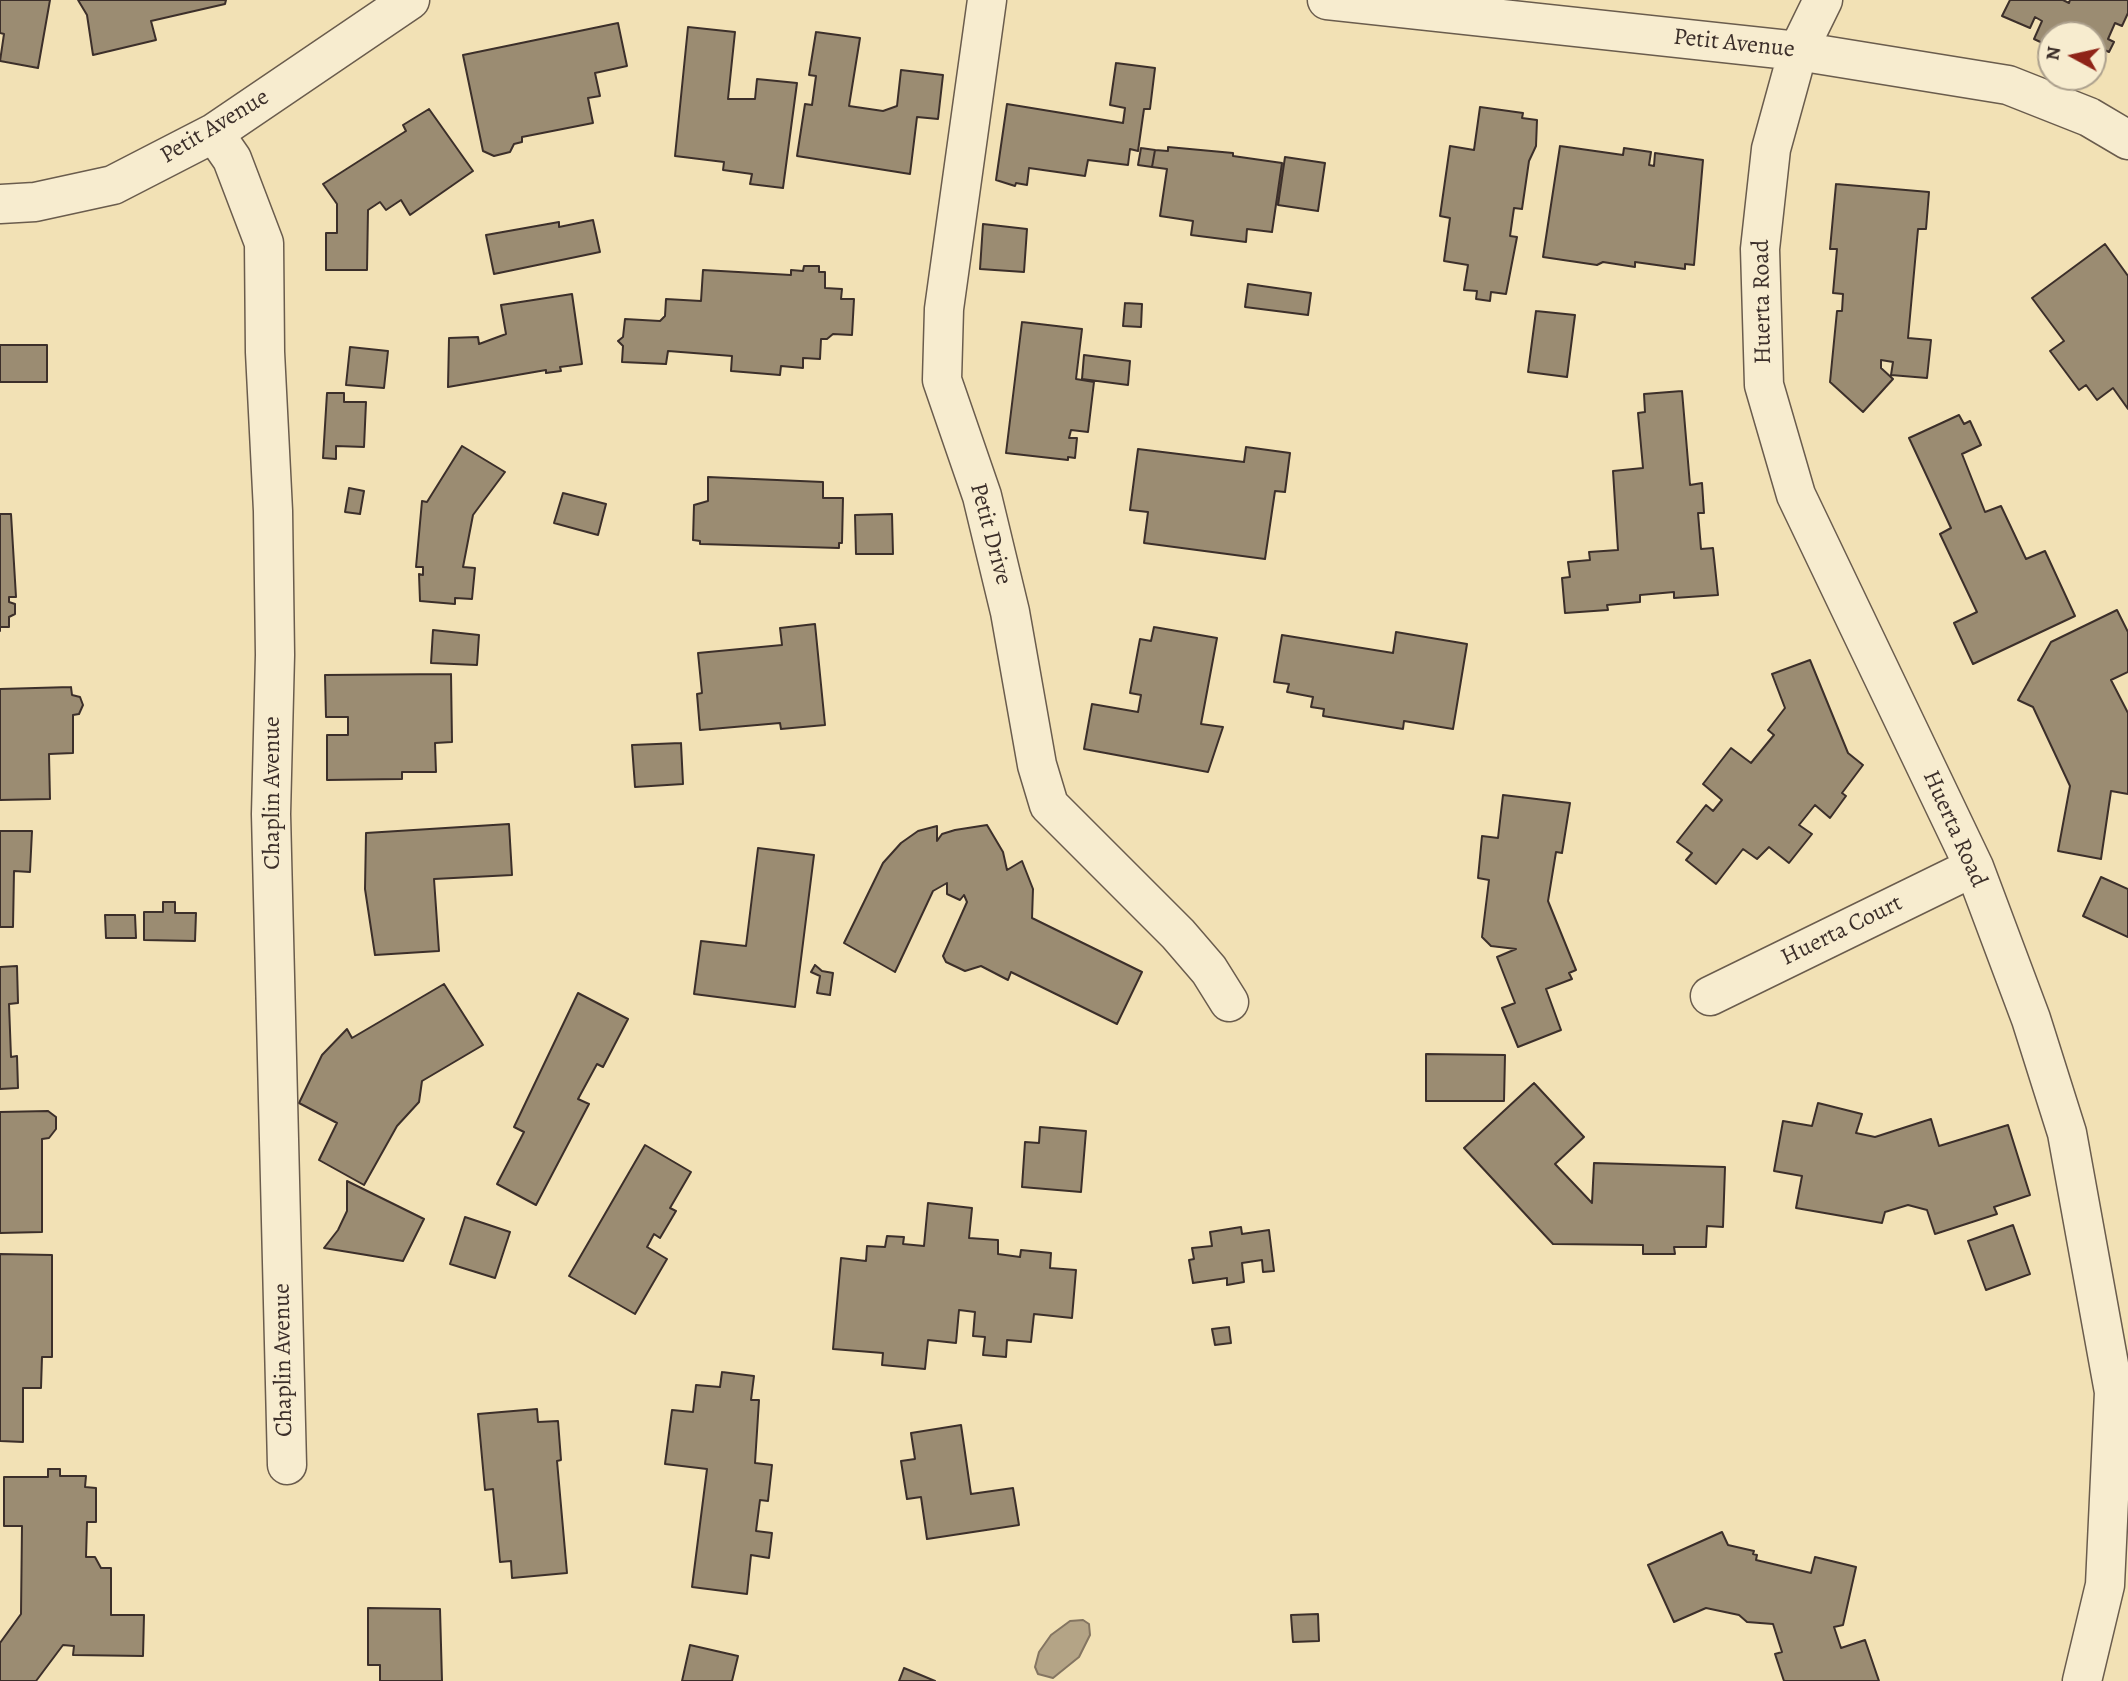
<!DOCTYPE html>
<style>
body{margin:0}
#map{position:relative;width:2128px;height:1681px;overflow:hidden;background:#f2e1b5;font-family:Alegreya,serif}
canvas{display:block}
.north{position:absolute;left:2037px;top:21px;width:70px;height:70px;box-sizing:border-box;background:#f7eccf;border:2px solid #aca08d;border-radius:50%;rotate:278deg;font-size:19px;font-weight:700;line-height:28px;text-align:center;color:#3c2f2a}
.north::after{content:'';display:block;margin:auto;width:24px;height:32px;background:#8f2418;clip-path:polygon(50% 0,100% 100%,50% 72%,0 100%)}
</style>
<div id="map">
<canvas width="2128" height="1681"></canvas>
<div class="north">N</div>
</div>
<script>
const g = document.querySelector('canvas').getContext('2d');
g.lineJoin = 'round';
function fill(path, color) {
  g.fillStyle = color;
  g.fill(path, 'evenodd');
}
function shape(rows) {
  const path = new Path2D();
  for (const r of rows) {
    path.moveTo(r[0], r[1]);
    for (let i = 2; i < r.length; i += 2) path.lineTo(r[i], r[i + 1]);
  }
  return path;
}
function stroke(path, color, width, dash) {
  g.strokeStyle = color;
  g.lineWidth = width;
  g.lineCap = dash ? 'butt' : 'round';
  g.setLineDash(dash || []);
  g.stroke(path);
}
function write(font, color, halo, rows, align = 'center') {
  g.font = font + ' Alegreya,serif';
  g.lineWidth = 5;
  g.setLineDash([]);
  g.textBaseline = 'middle';
  g.strokeStyle = halo;
  g.fillStyle = color;
  for (const [text, x, y, turn = 0] of rows) {
    g.save();
    g.translate(x, y);
    g.rotate((+turn || 0) * Math.PI / 180);
    g.textAlign = isNaN(turn) ? turn : align;
    if (halo) g.strokeText(text, 0, 0);
    g.fillText(text, 0, 0);
    g.restore();
  }
}
const water = shape([
 [1083,1620,1089,1624,1090,1635,1079,1657,1053,1678,1038,1674,1035,1667,1039,1652,1051,1635,1070,1621,1083,1620]
]);
const building = shape([
 [0,0,50,0,38,68,0,61,4,34,0,33,0,0],
 [78,0,226,0,225,4,151,21,156,40,93,55,87,15,78,0],
 [2010,0,2063,0,2069,3,2070,0,2128,0,2128,13,2122,26,2115,23,2108,39,2114,42,2109,52,2093,45,2093,35,2051,35,2051,47,2034,39,2042,21,2035,17,2030,28,2002,16,2010,0],
 [618,23,627,66,595,73,600,96,588,98,593,123,522,137,522,142,514,144,510,152,494,156,483,151,463,55,618,23],
 [688,27,735,32,728,99,755,99,757,79,797,83,783,188,750,184,752,174,723,170,724,162,675,156,688,27],
 [816,32,860,38,849,106,883,111,897,106,901,70,943,75,938,119,917,117,910,174,797,156,805,104,812,105,816,76,809,75,816,32],
 [1116,63,1155,68,1150,109,1144,109,1138,151,1130,149,1128,165,1088,160,1085,176,1029,168,1027,185,1016,183,1015,186,996,180,1007,104,1123,123,1125,108,1110,105,1116,63],
 [1480,107,1523,113,1522,118,1537,120,1536,146,1529,161,1522,209,1514,208,1510,236,1517,237,1506,294,1491,292,1490,301,1476,299,1477,291,1464,290,1468,265,1444,261,1450,218,1440,216,1450,146,1474,150,1480,107],
 [429,109,473,171,410,215,401,200,386,210,380,202,368,210,367,270,326,270,326,233,337,233,337,204,323,184,406,131,403,125,429,109],
 [1560,146,1623,155,1624,148,1651,152,1649,165,1654,166,1655,153,1703,160,1694,265,1685,264,1685,269,1635,262,1635,267,1603,262,1597,265,1543,257,1560,146],
 [1168,147,1233,153,1233,156,1282,163,1272,232,1247,229,1246,242,1191,235,1193,221,1160,216,1167,169,1152,167,1155,150,1168,151,1168,147],
 [1141,148,1155,150,1152,167,1138,165,1141,148],
 [1285,157,1325,163,1318,211,1278,205,1285,157],
 [1836,184,1929,192,1926,229,1918,229,1908,338,1931,340,1927,378,1891,375,1893,362,1881,360,1881,368,1893,379,1863,412,1830,382,1837,311,1842,311,1843,294,1833,293,1837,249,1830,249,1836,184],
 [593,220,600,252,494,274,486,235,559,222,559,227,593,220],
 [983,224,1027,229,1024,272,980,269,983,224],
 [2105,244,2128,276,2128,409,2113,388,2097,400,2086,385,2079,390,2050,351,2064,341,2032,298,2105,244],
 [804,266,819,266,819,272,825,272,825,288,842,289,841,299,854,299,852,335,833,334,827,339,821,339,820,359,803,358,803,368,781,366,780,375,731,371,732,356,668,351,666,364,622,362,623,346,618,341,623,337,625,319,660,321,665,316,666,299,701,301,703,270,791,275,791,270,803,271,804,266],
 [1248,284,1311,293,1308,315,1245,307,1248,284],
 [572,294,582,364,560,367,561,371,546,373,546,370,448,387,449,338,478,337,479,344,506,334,501,305,572,294],
 [1125,303,1142,304,1141,327,1123,326,1125,303],
 [1536,311,1575,315,1567,377,1528,372,1536,311],
 [1022,322,1082,329,1076,379,1094,382,1088,432,1071,430,1069,438,1077,438,1075,458,1068,457,1068,460,1006,453,1022,322],
 [0,345,47,345,47,382,0,382,0,345],
 [350,347,388,351,384,388,346,385,350,347],
 [1084,355,1130,361,1128,385,1082,379,1084,355],
 [1682,391,1690,485,1702,483,1704,513,1698,513,1701,549,1713,548,1718,595,1674,598,1674,592,1640,595,1640,602,1607,605,1608,610,1565,613,1562,578,1570,577,1568,562,1590,560,1589,552,1618,550,1613,471,1643,468,1638,413,1645,412,1644,394,1682,391],
 [327,393,344,393,344,402,366,402,364,447,336,446,336,459,323,458,327,393],
 [1959,415,1964,424,1970,421,1981,445,1962,454,1985,512,2001,506,2026,559,2045,551,2075,616,1973,664,1954,623,1977,612,1940,534,1951,528,1909,438,1959,415],
 [462,446,505,472,473,515,463,567,475,568,472,599,455,598,455,604,420,601,419,574,423,575,423,567,416,567,422,501,427,502,462,446],
 [1246,447,1290,453,1285,492,1275,491,1265,559,1144,543,1148,512,1130,510,1138,449,1244,462,1246,447],
 [708,477,823,482,823,498,843,498,842,543,839,543,839,548,700,544,700,541,693,540,694,505,708,501,708,477],
 [349,488,364,491,360,514,345,512,349,488],
 [563,493,606,504,598,535,554,523,563,493],
 [0,514,11,514,16,597,9,597,9,602,15,604,15,614,9,617,9,627,0,627,0,631,0,514],
 [892,514,893,554,856,554,855,515,892,514],
 [2117,610,2128,632,2128,672,2111,680,2128,713,2128,794,2111,791,2101,859,2058,851,2070,786,2033,707,2018,700,2051,642,2117,610],
 [815,624,825,725,781,729,780,723,700,730,697,694,702,693,698,653,782,645,780,628,815,624],
 [1154,627,1217,638,1201,724,1223,727,1208,772,1084,749,1092,704,1138,712,1141,695,1130,693,1140,639,1151,641,1154,627],
 [433,630,479,635,477,665,431,663,433,630],
 [1396,632,1467,644,1453,729,1404,721,1403,729,1323,716,1324,709,1311,707,1313,697,1287,692,1289,684,1274,682,1282,635,1393,653,1396,632],
 [1810,660,1848,753,1863,765,1842,793,1846,796,1830,818,1815,805,1799,825,1812,834,1789,863,1769,847,1757,859,1743,849,1716,884,1686,860,1692,853,1677,842,1706,805,1713,811,1722,800,1703,784,1731,748,1751,763,1774,735,1768,730,1785,708,1772,674,1810,660],
 [451,674,452,742,435,743,436,772,402,772,402,779,327,780,327,735,348,735,348,717,326,717,325,675,451,674],
 [71,687,72,695,80,697,83,705,79,714,73,715,73,753,49,754,50,799,0,800,0,689,71,687],
 [681,743,683,784,635,787,632,745,681,743],
 [1503,795,1570,803,1562,853,1556,852,1548,901,1576,970,1569,973,1572,979,1546,989,1561,1030,1518,1047,1502,1008,1515,1003,1497,957,1516,949,1491,946,1482,937,1489,880,1478,878,1482,836,1498,838,1503,795],
 [509,824,512,875,434,879,439,951,375,955,365,889,366,833,509,824],
 [987,825,1003,852,1007,870,1022,861,1033,889,1032,918,1142,972,1117,1024,1011,972,1008,980,981,966,965,971,946,962,943,956,967,902,964,895,960,900,947,894,947,883,933,891,895,972,844,943,883,863,901,843,918,831,937,826,937,841,942,834,955,830,987,825],
 [0,831,32,831,30,872,14,871,13,927,0,927,0,831],
 [758,848,814,855,795,1007,694,994,701,941,746,946,758,848],
 [2101,877,2128,889,2128,937,2083,916,2101,877],
 [163,902,175,902,175,913,196,913,195,941,144,940,144,912,163,912,163,902],
 [105,915,135,915,136,938,106,938,105,915],
 [815,965,822,971,833,973,830,995,817,993,820,976,811,972,815,965],
 [17,966,18,1003,9,1004,11,1057,17,1056,18,1088,0,1089,0,967,17,966],
 [444,984,483,1045,422,1081,419,1102,397,1126,364,1185,319,1160,337,1123,299,1103,322,1055,347,1029,352,1038,444,984],
 [578,993,628,1019,603,1067,597,1064,578,1099,589,1104,536,1205,497,1184,524,1132,514,1127,578,993],
 [1426,1054,1505,1055,1504,1101,1426,1101,1426,1054],
 [1534,1083,1584,1137,1555,1164,1592,1203,1594,1163,1725,1167,1723,1227,1707,1226,1706,1247,1674,1247,1675,1254,1643,1254,1643,1245,1553,1244,1464,1148,1534,1083],
 [1818,1103,1862,1114,1856,1133,1875,1137,1931,1119,1939,1146,2008,1125,2030,1195,1994,1207,1997,1214,1935,1234,1927,1210,1908,1205,1885,1212,1882,1223,1796,1208,1802,1176,1774,1171,1783,1121,1812,1126,1818,1103],
 [48,1111,56,1117,56,1129,49,1138,42,1139,42,1232,0,1233,0,1112,48,1111],
 [1040,1127,1086,1131,1081,1192,1022,1187,1025,1142,1039,1143,1040,1127],
 [645,1145,691,1172,670,1208,676,1211,660,1238,654,1234,647,1247,667,1259,635,1314,569,1276,645,1145],
 [347,1181,424,1219,403,1261,324,1248,338,1230,347,1211,347,1181],
 [928,1203,972,1208,969,1238,998,1240,998,1254,1020,1257,1021,1250,1051,1253,1050,1268,1076,1270,1072,1318,1034,1314,1031,1342,1007,1340,1006,1357,983,1355,985,1337,973,1336,975,1312,959,1310,956,1343,928,1340,925,1369,882,1365,883,1353,833,1349,841,1258,866,1261,867,1246,885,1247,887,1236,904,1237,903,1244,924,1246,928,1203],
 [465,1217,510,1232,495,1278,450,1264,465,1217],
 [2013,1225,2030,1274,1986,1290,1968,1241,2013,1225],
 [1241,1227,1242,1234,1269,1230,1274,1271,1263,1272,1262,1260,1242,1263,1244,1282,1227,1285,1227,1278,1193,1283,1189,1260,1194,1259,1192,1248,1212,1246,1210,1232,1241,1227],
 [0,1254,52,1255,52,1357,42,1357,41,1388,23,1388,23,1442,0,1441,0,1254],
 [1229,1327,1231,1343,1215,1345,1212,1329,1229,1327],
 [722,1372,754,1376,751,1400,759,1400,755,1463,772,1465,768,1501,760,1500,756,1531,772,1533,769,1558,751,1555,747,1594,692,1587,707,1469,665,1464,672,1410,693,1412,696,1385,720,1387,722,1372],
 [537,1409,538,1422,558,1421,561,1460,557,1461,567,1573,512,1578,511,1561,500,1562,493,1489,485,1490,478,1414,537,1409],
 [961,1425,971,1494,1013,1488,1019,1525,927,1539,921,1497,907,1499,901,1461,915,1459,911,1433,961,1425],
 [48,1469,60,1469,60,1476,86,1476,85,1487,96,1488,96,1522,87,1522,86,1557,95,1557,101,1568,111,1568,111,1615,144,1615,143,1656,73,1655,74,1646,63,1645,36,1681,0,1681,0,1643,21,1614,22,1526,4,1526,4,1477,48,1477,48,1469],
 [1722,1532,1728,1545,1754,1551,1753,1554,1757,1555,1756,1560,1811,1573,1815,1557,1856,1567,1843,1625,1834,1627,1841,1648,1865,1640,1879,1681,1784,1681,1775,1654,1782,1652,1773,1624,1747,1622,1739,1615,1706,1608,1674,1622,1648,1565,1722,1532],
 [368,1608,440,1609,442,1681,380,1681,380,1665,368,1665,368,1608],
 [1318,1614,1319,1641,1293,1642,1291,1615,1318,1614],
 [690,1645,738,1656,732,1681,682,1681,690,1645],
 [904,1668,935,1681,899,1681,904,1668]
]);
const minor = shape([
 [987,0,944,309,942,380,982,496,1010,612,1037,765,1049,805,1178,934,1209,970,1229,1002],
 [1327,0,1798,51,2008,85,2089,117,2128,140],
 [1823,0,1798,51,1771,149,1760,249,1764,385,1796,495,1974,867,2031,1019,2067,1133,2114,1392,2105,1585,2082,1681],
 [214,133,232,159,264,243,265,352,273,511,275,655,271,814,287,1465],
 [0,204,35,202,113,185,214,133,410,0],
 [1710,996,1974,867]
]);
const streetNames = [
 ["Petit Avenue",1734,44,6],
 ["Petit Avenue",215,127,-31],
 ["Huerta Road",1763,302,-91],
 ["Petit Drive",990,534,75],
 ["Chaplin Avenue",273,793,-90],
 ["Huerta Road",1954,829,66],
 ["Huerta Court",1842,931,-26],
 ["Chaplin Avenue",284,1360,-91]
];
fill(water, '#b4a486');
stroke(water, '#847561', 2);
fill(building, '#9b8c72');
stroke(building, '#3c2f2a', 2);
stroke(minor, '#6a5c4d', 41);
stroke(minor, '#f7eccf', 38);
write('24px', '#3c2f2a', '#f7eccf', streetNames);
</script>
